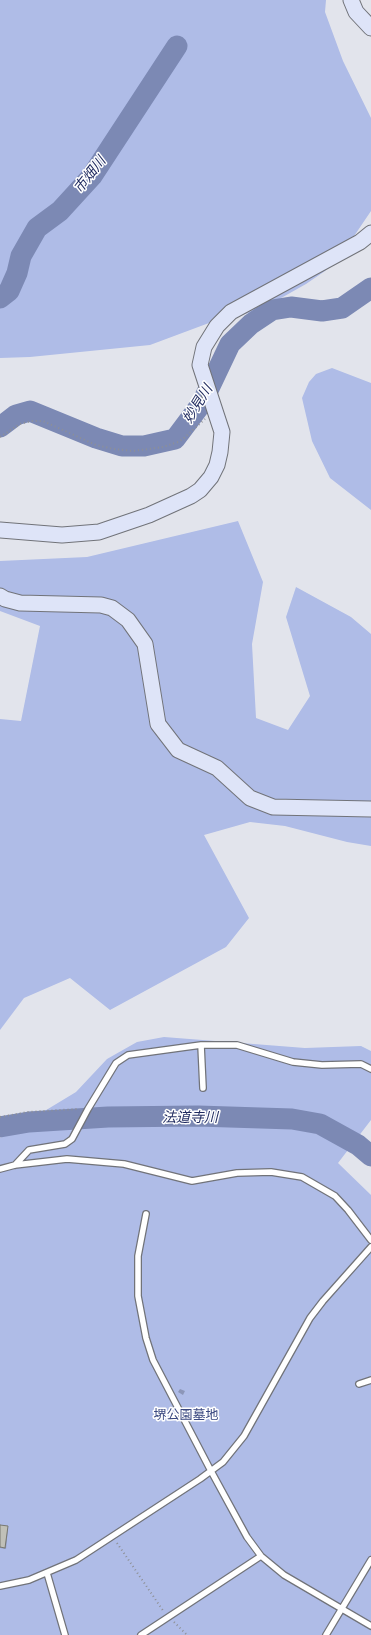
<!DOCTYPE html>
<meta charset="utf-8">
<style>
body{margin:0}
canvas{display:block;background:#e2e4ec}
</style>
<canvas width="371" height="1635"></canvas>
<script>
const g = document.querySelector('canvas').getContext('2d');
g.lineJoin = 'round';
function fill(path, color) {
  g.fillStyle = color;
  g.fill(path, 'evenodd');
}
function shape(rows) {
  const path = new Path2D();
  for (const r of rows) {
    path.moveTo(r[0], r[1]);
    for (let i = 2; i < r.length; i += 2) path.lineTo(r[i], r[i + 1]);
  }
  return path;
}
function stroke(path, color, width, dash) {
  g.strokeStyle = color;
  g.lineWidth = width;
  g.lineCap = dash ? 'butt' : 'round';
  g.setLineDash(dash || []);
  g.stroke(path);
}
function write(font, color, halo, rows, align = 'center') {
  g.font = font + ' Cabin,"Noto Sans JP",sans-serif';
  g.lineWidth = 3;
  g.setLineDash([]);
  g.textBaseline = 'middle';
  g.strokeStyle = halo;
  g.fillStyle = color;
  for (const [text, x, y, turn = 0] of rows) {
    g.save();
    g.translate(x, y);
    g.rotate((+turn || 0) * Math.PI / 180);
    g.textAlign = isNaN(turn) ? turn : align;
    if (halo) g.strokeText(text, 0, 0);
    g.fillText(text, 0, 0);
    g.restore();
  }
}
const green = shape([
 [0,0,326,0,325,12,343,61,371,118,371,211,348,245,325,271,306,284,258,311,217,320,150,345,30,357,0,358],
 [332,368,371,383,371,510,330,478,312,441,302,398,309,382,316,374],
 [238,521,263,582,252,644,256,718,288,730,310,696,286,617,296,587,351,617,371,634,371,846,347,842,285,826,250,822,204,835,249,918,226,947,110,1010,70,978,24,998,0,1030,0,719,21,721,40,626,0,611,0,561,87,557],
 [164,1037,305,1048,361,1046,371,1051,371,1120,338,1163,371,1195,371,1635,0,1635,0,1138,76,1092,107,1059,137,1042]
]);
const shadow = shape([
 [180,1389,185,1391,183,1395,178,1392],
 [0,1526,8,1528,6,1549,0,1548]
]);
const river = shape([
 [0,298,9,291,17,273,21,256,37,228,60,211,92,176,177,46],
 [0,427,16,415,30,411,96,438,122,446,144,446,175,439,202,403,230,344,251,324,272,310,291,307,322,311,342,308,371,288],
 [0,1127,29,1122,108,1117,198,1116,292,1119,320,1124,358,1145,371,1156]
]);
const building = shape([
 [0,1525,8,1526,5,1548,0,1547,0,1525]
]);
const path = shape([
 [0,437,20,424,31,421,43,421,96,445,114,449,133,451,163,447,178,442,183,439,205,419],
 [0,1117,28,1112,78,1109],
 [117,1543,164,1612],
 [174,1622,187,1635]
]);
const lane = shape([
 [201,1045,203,1088],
 [15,1165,29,1150,65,1144,72,1139,88,1109,116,1063,128,1055,201,1045,237,1045,293,1062,322,1065,361,1064,371,1069],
 [0,1169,15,1165,67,1159,124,1164,192,1181,237,1173,271,1172,302,1177,335,1196,348,1210,371,1240],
 [146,1214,138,1256,138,1296,146,1338,153,1360,211,1471,247,1537,261,1556,284,1575,371,1626],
 [359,1384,371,1380],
 [47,1573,65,1635],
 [0,1586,29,1580,76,1560,200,1479,223,1462,244,1436,310,1318,323,1301,371,1247],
 [141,1635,261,1556],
 [326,1635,371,1560]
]);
const secondary = shape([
 [351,0,356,12,371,28],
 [0,530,62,535,99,532,149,515,191,496,200,490,211,477,217,465,220,452,222,432,200,365,204,347,217,326,231,312,360,242,371,233],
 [0,596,5,599,20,603,101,605,112,608,128,620,145,644,158,724,178,750,217,768,250,798,273,807,371,809]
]);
const parkNames = [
 ["堺公園墓地",186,1415]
];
const waterNames = [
 ["市畑川",90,175,-52],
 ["妙見川",198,404,-58],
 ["法道寺川",190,1118]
];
fill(green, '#afbce7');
fill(shadow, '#0003');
stroke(river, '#7c89b4', 21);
fill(building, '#c0c0b8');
stroke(building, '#787871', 1);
stroke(lane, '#717379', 8);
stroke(secondary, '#717379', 17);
stroke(path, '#8e9095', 2, [1, 3]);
stroke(lane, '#fff', 5.5);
stroke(secondary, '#dee4f8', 15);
write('13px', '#3a4880', '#fff', parkNames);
write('italic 14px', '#1f2a5f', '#fff', waterNames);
</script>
